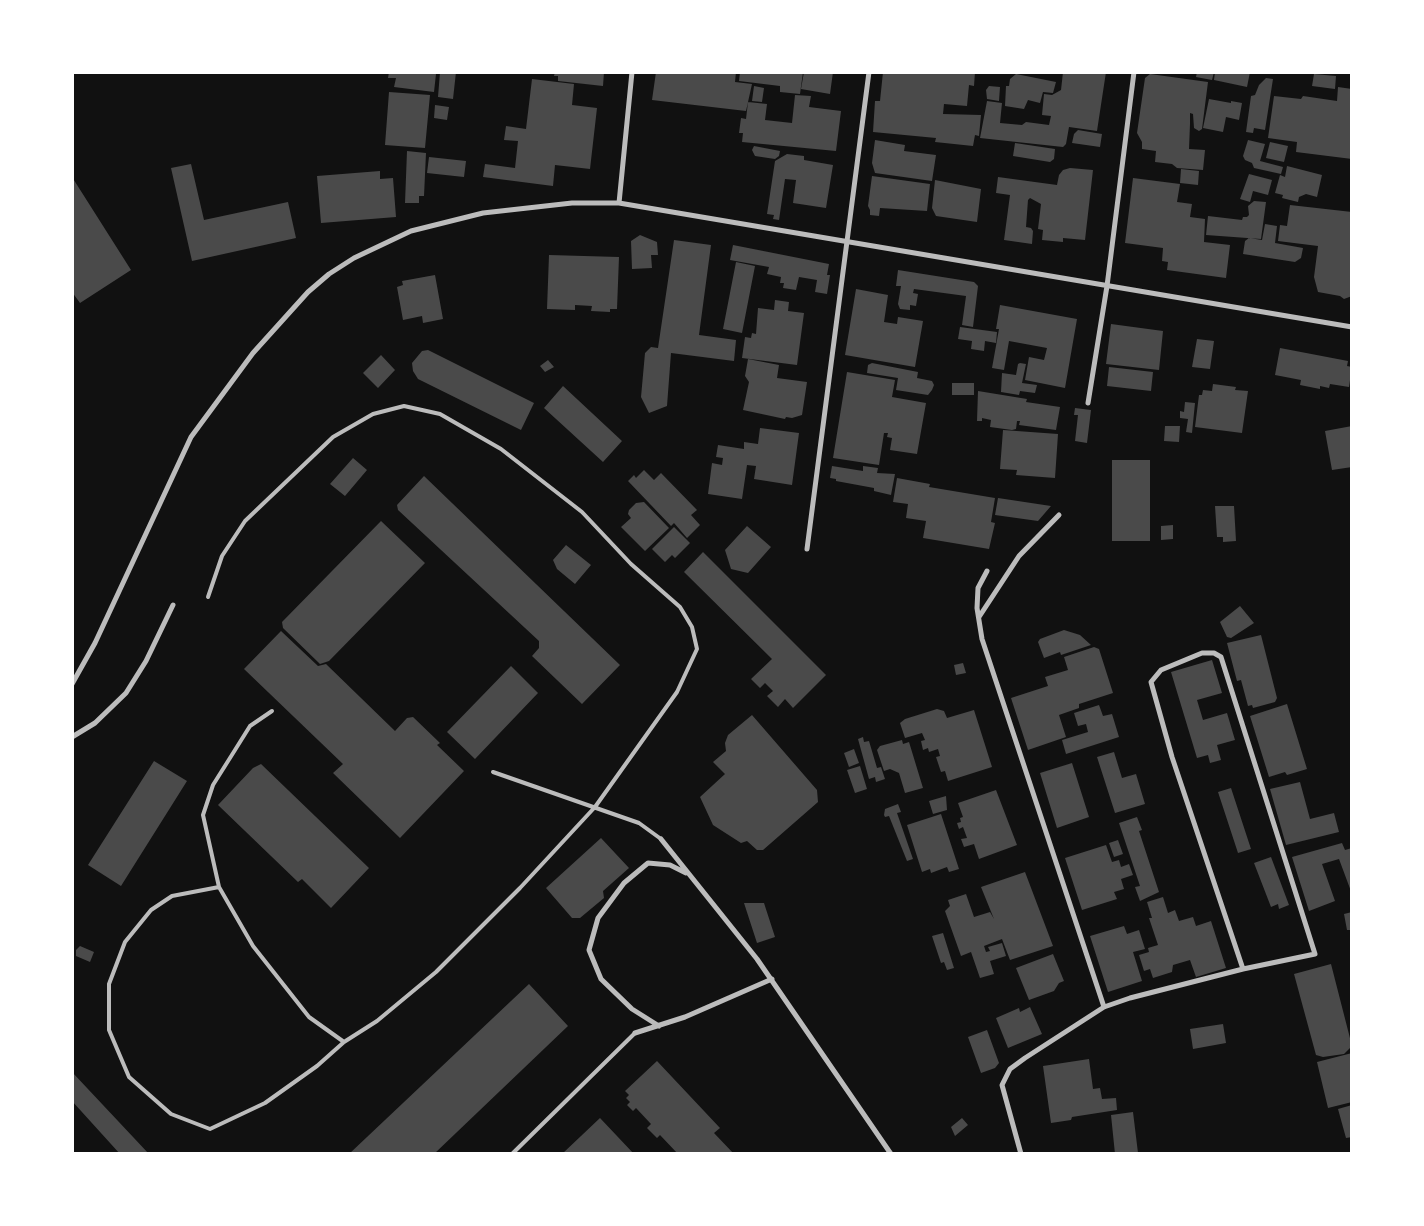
<!DOCTYPE html>
<style>
body{margin:0}
#map{position:relative;width:1424px;height:1226px;overflow:hidden;background:#111;font-family:Arial,sans-serif}
canvas{display:block}
.frame{position:absolute;inset:0;border:74px solid #fff;pointer-events:none}
</style>
<div id="map">
<canvas width="1424" height="1226"></canvas>
<div class="frame"></div>
</div>
<script>
const g = document.querySelector('canvas').getContext('2d');
g.lineJoin = 'round';
function fill(path, color) {
  g.fillStyle = color;
  g.fill(path, 'evenodd');
}
function shape(rows) {
  const path = new Path2D();
  for (const r of rows) {
    path.moveTo(r[0], r[1]);
    for (let i = 2; i < r.length; i += 2) path.lineTo(r[i], r[i + 1]);
  }
  return path;
}
function stroke(path, color, width, dash) {
  g.strokeStyle = color;
  g.lineWidth = width;
  g.lineCap = dash ? 'butt' : 'round';
  g.setLineDash(dash || []);
  g.stroke(path);
}
const building = shape([
 [389,72,436,74,434,92,394,87,396,78,388,78],
 [440,72,456,72,453,99,438,97],
 [555,72,604,72,603,86,558,81,558,76,554,76],
 [656,72,736,72,735,82,752,84,746,111,652,100],
 [740,72,803,72,800,94,780,92,780,86,739,81],
 [804,72,833,72,830,94,801,89],
 [883,72,975,72,974,86,969,85,967,106,944,104,943,114,981,115,979,136,975,135,973,146,935,142,936,138,873,132,875,101,880,101],
 [1063,72,1106,72,1097,131,1069,127,1066,144,1063,147,980,138,987,101,1002,103,1000,123,1022,125,1026,122,1049,125,1051,116,1042,115,1044,94,1052,95,1061,90],
 [1197,72,1214,72,1212,80,1196,77],
 [1215,72,1250,72,1247,87,1214,80],
 [1016,74,1056,82,1053,93,1043,92,1040,103,1028,100,1024,109,1005,106,1006,86,1009,86,1010,79],
 [1150,74,1208,82,1202,129,1199,131,1194,128,1193,114,1190,113,1190,124,1189,149,1205,150,1203,170,1177,168,1172,164,1155,162,1156,151,1142,149,1142,142,1137,133,1145,78],
 [1314,74,1336,76,1335,89,1312,86],
 [1266,78,1273,79,1265,130,1254,128,1253,133,1246,132,1251,96,1255,95,1259,85],
 [532,79,574,84,572,105,597,108,590,169,555,165,553,186,483,177,485,164,515,168,518,141,504,140,506,126,526,129],
 [754,86,764,88,762,102,752,101],
 [989,86,1000,87,999,101,987,99,986,90],
 [1338,87,1352,89,1352,159,1296,152,1297,142,1268,138,1274,96,1301,99,1303,96,1337,101],
 [389,92,430,95,425,148,385,145],
 [795,95,811,96,809,107,841,111,836,151,742,142,743,133,739,133,741,118,746,119,748,102,767,104,765,120,792,123],
 [1209,99,1231,103,1231,101,1242,103,1239,120,1226,117,1223,132,1203,128],
 [435,105,449,107,447,120,434,118],
 [1078,130,1102,134,1100,147,1072,143,1074,134],
 [875,140,905,145,904,151,936,155,932,181,875,173,872,163],
 [1248,140,1265,144,1260,161,1283,167,1281,174,1254,168,1252,163,1245,160,1243,156],
 [1270,142,1288,146,1284,162,1266,158],
 [1015,143,1055,149,1054,159,1050,162,1013,156],
 [754,146,780,151,779,156,775,159,755,156,752,150],
 [407,151,426,153,424,196,419,196,419,203,405,203],
 [787,154,804,156,804,160,833,165,826,208,793,203,796,180,785,179,779,220,773,219,774,215,767,214,775,161],
 [429,157,466,161,464,177,427,173],
 [191,164,204,220,288,202,296,238,192,261,171,168],
 [1287,166,1322,175,1317,197,1306,194,1299,197,1298,202,1282,198,1283,195,1275,193,1280,175,1285,177],
 [1070,168,1093,170,1085,240,1063,238,1063,242,1042,240,1043,230,1038,229,1041,204,1030,198,1028,200,1026,227,1031,228,1033,231,1032,244,1004,240,1010,195,996,193,998,177,1057,185,1059,175,1063,170],
 [1181,169,1199,171,1198,185,1180,183],
 [380,171,380,179,393,178,396,217,321,223,317,176],
 [1249,174,1272,180,1268,195,1253,191,1250,202,1240,199],
 [872,176,930,184,927,211,880,208,879,216,870,215,870,210,868,206],
 [72,177,131,270,80,303,72,292],
 [1133,178,1180,184,1177,202,1192,204,1190,217,1205,219,1204,242,1230,245,1226,278,1167,270,1168,262,1162,261,1163,248,1125,243],
 [935,180,981,189,977,222,936,216,932,208],
 [1254,201,1266,202,1261,239,1206,235,1208,216,1242,220,1243,217,1247,217,1249,215,1248,206],
 [1290,205,1352,212,1352,296,1344,299,1340,296,1318,292,1314,277,1318,246,1278,241,1280,225,1287,226],
 [1265,224,1277,226,1275,243,1303,248,1301,258,1295,262,1243,254,1245,241,1249,238,1262,240],
 [640,235,657,242,658,255,651,255,652,268,632,269,631,241],
 [674,240,711,245,699,335,736,340,734,361,671,353,667,406,649,413,641,397,645,353,651,347,658,348],
 [733,245,829,264,827,275,830,275,827,294,815,292,817,280,799,277,796,290,783,288,784,283,780,283,781,277,767,274,769,267,730,260],
 [549,255,619,257,617,309,610,309,610,312,591,311,592,306,575,305,575,310,547,309],
 [736,262,755,266,742,333,723,329],
 [898,270,974,282,978,286,973,327,962,325,966,296,914,289,913,293,918,294,916,306,910,305,910,310,900,309,898,304,901,286,896,286],
 [435,275,443,319,423,323,422,316,403,320,397,287,403,285,402,281],
 [856,289,888,295,884,322,897,324,898,317,923,321,915,367,845,355],
 [775,300,789,302,788,311,804,313,797,365,742,358,745,337,751,338,752,333,756,334,758,308,774,310],
 [1000,305,1077,319,1065,388,1025,380,1029,357,1044,360,1047,348,1009,341,1004,370,992,368,999,329,996,329],
 [1111,324,1163,331,1159,370,1106,364],
 [960,327,997,332,996,343,985,341,984,351,971,349,972,341,958,339],
 [1197,339,1214,341,1210,369,1192,367],
 [1280,348,1348,361,1347,366,1352,367,1349,387,1330,384,1329,388,1320,386,1320,389,1300,385,1301,380,1275,375],
 [428,350,534,403,521,430,418,379,413,371,412,363,422,351],
 [381,355,395,370,378,388,363,373],
 [748,359,779,365,777,378,807,382,802,415,792,418,786,417,785,419,743,410,749,382,745,376],
 [548,360,554,367,545,372,540,366],
 [872,363,918,372,917,378,932,381,934,385,932,390,928,395,896,390,898,378,867,373,868,365],
 [1020,363,1026,364,1022,383,1037,385,1035,393,1020,391,1019,395,1001,392,1002,373,1016,375,1018,364],
 [1109,367,1153,372,1151,391,1107,386],
 [847,372,895,380,892,397,926,403,917,454,890,450,892,438,887,437,888,433,884,433,879,465,833,458],
 [952,383,974,383,974,395,952,395],
 [1213,384,1236,387,1235,390,1248,391,1242,433,1195,427,1199,395,1202,395,1203,390,1212,391],
 [563,386,622,441,603,462,544,408],
 [978,391,1027,399,1026,402,1060,407,1056,430,1019,425,1020,421,1017,421,1016,429,1012,430,990,427,991,420,982,418,982,421,977,421],
 [1185,402,1195,403,1192,433,1186,432,1188,419,1180,418,1180,411,1184,412],
 [1075,408,1091,410,1087,443,1075,441,1078,415,1074,415],
 [1165,426,1180,426,1179,442,1164,441],
 [1352,426,1352,467,1332,470,1325,431],
 [760,428,799,433,792,485,754,479,756,466,747,465,742,499,708,494,712,463,722,465,723,458,716,457,718,445,744,449,744,442,758,444],
 [1003,430,1058,434,1055,478,1016,475,1017,470,1000,469],
 [353,458,367,470,345,496,330,484],
 [1112,460,1150,460,1150,541,1112,541],
 [832,466,863,471,863,466,878,468,877,473,895,474,891,495,874,491,874,488,836,481,836,479,830,478],
 [644,470,654,480,661,473,697,510,691,515,700,525,687,538,674,523,671,526,628,481,634,475,636,478],
 [424,476,620,665,582,704,532,656,539,648,539,641,398,510,397,505],
 [897,478,930,484,929,487,995,498,991,522,995,523,989,549,923,538,926,521,906,518,908,504,893,502],
 [998,498,1051,506,1038,521,995,515],
 [644,502,669,528,645,551,621,527,631,518,628,514,629,510,636,503],
 [1215,506,1234,506,1236,541,1223,542,1223,537,1217,537],
 [381,521,425,563,329,661,320,664,283,628,282,622],
 [1173,525,1173,539,1161,540,1161,526],
 [747,526,771,547,748,573,731,569,725,550],
 [674,527,690,543,675,558,672,555,665,562,652,549],
 [566,545,591,565,575,584,557,569,553,560],
 [703,552,826,675,793,708,785,699,778,707,767,696,773,691,765,683,760,688,751,679,772,659,684,572],
 [1240,606,1254,623,1231,638,1227,637,1220,622],
 [1064,630,1080,635,1091,645,1061,655,1060,652,1044,658,1038,642,1040,639],
 [281,631,318,666,326,664,395,731,407,718,413,717,440,743,437,745,464,771,400,838,333,773,343,764,244,669],
 [1261,635,1277,698,1275,702,1253,708,1252,705,1248,706,1241,680,1237,681,1227,643],
 [1094,647,1099,649,1113,693,1079,704,1079,708,1059,715,1066,737,1028,750,1011,698,1048,686,1045,677,1068,670,1064,657],
 [1212,660,1222,693,1197,700,1203,720,1227,713,1235,740,1217,745,1221,760,1210,763,1208,755,1197,758,1171,672],
 [963,663,966,673,956,675,954,665],
 [511,666,538,693,475,759,447,732],
 [1287,704,1307,769,1287,775,1285,772,1269,777,1250,716],
 [1099,705,1103,716,1112,714,1119,737,1066,754,1062,740,1088,732,1086,724,1078,726,1074,713],
 [937,709,944,711,947,718,974,710,992,767,948,781,945,771,941,772,936,757,940,756,938,749,929,752,928,748,923,750,921,741,925,740,922,733,905,738,900,723,905,719],
 [752,715,817,790,818,802,763,850,757,850,747,841,741,843,713,825,700,797,725,774,713,762,726,751,725,743,728,735],
 [863,737,864,742,869,741,877,768,881,767,885,779,876,782,875,777,869,779,858,739],
 [902,740,903,744,909,742,923,788,905,793,899,773,890,769,884,771,877,750,880,746],
 [854,749,859,763,849,767,844,753],
 [1114,752,1122,778,1136,774,1145,804,1115,813,1097,757],
 [154,761,187,781,121,886,88,865],
 [1072,763,1089,817,1057,828,1040,773],
 [261,764,369,868,331,908,302,879,298,882,218,805,253,768],
 [860,766,867,789,855,793,847,770],
 [1300,782,1310,819,1334,813,1339,832,1286,845,1270,789],
 [1231,788,1251,849,1238,853,1218,792],
 [996,790,1017,845,979,859,974,844,964,847,961,839,967,838,963,827,959,829,957,823,961,822,960,818,963,817,958,803],
 [946,796,947,810,933,814,929,801],
 [898,804,901,812,897,813,913,859,907,861,889,816,885,817,884,815,885,809],
 [941,814,959,869,949,872,947,867,931,873,930,869,922,872,907,825],
 [1137,817,1142,830,1139,831,1159,892,1140,901,1135,887,1140,886,1119,823],
 [601,838,629,868,603,891,604,898,580,918,572,918,546,888],
 [1118,840,1123,854,1114,857,1109,843],
 [1342,843,1345,850,1352,848,1352,894,1339,859,1322,864,1335,901,1309,911,1292,857],
 [1106,845,1112,862,1119,860,1121,867,1129,864,1133,875,1121,879,1124,889,1114,892,1117,899,1082,910,1065,858],
 [1271,857,1289,905,1279,909,1278,904,1271,907,1254,863],
 [1025,872,1053,946,1010,960,1002,939,984,946,986,952,990,951,988,947,1002,943,1006,956,990,961,994,974,980,978,971,952,961,956,945,911,950,906,948,900,966,894,974,917,990,912,994,919,981,887],
 [1163,897,1168,913,1175,910,1179,921,1193,917,1196,926,1211,921,1226,968,1196,977,1190,960,1173,965,1172,972,1153,978,1150,969,1144,971,1139,955,1149,952,1148,948,1158,945,1149,918,1152,918,1147,902],
 [744,903,764,903,775,937,757,943],
 [1352,912,1352,930,1347,930,1344,914],
 [1124,926,1127,934,1139,930,1145,949,1133,952,1142,981,1108,992,1090,936],
 [943,933,954,968,947,970,944,962,941,963,932,936],
 [80,946,94,952,90,962,76,956,76,950],
 [1053,954,1064,981,1059,983,1054,991,1029,1000,1016,968],
 [1331,964,1352,1046,1344,1054,1323,1057,1316,1055,1294,974],
 [529,984,568,1026,434,1154,349,1154],
 [1030,1007,1042,1034,1008,1048,996,1018,1019,1008,1020,1012],
 [1223,1024,1226,1043,1193,1049,1190,1029],
 [987,1030,999,1063,995,1068,981,1073,968,1037],
 [1352,1053,1352,1102,1328,1108,1317,1062],
 [1089,1059,1093,1089,1100,1088,1102,1099,1116,1098,1117,1110,1072,1117,1071,1120,1051,1123,1043,1066],
 [657,1061,720,1128,714,1133,734,1154,678,1154,660,1135,657,1138,647,1128,651,1124,636,1108,633,1111,627,1105,630,1102,626,1098,629,1095,625,1091],
 [72,1072,149,1154,120,1154,72,1101],
 [1352,1105,1352,1137,1346,1138,1338,1109],
 [1133,1112,1138,1153,1115,1154,1111,1115],
 [600,1118,634,1154,562,1154],
 [962,1118,968,1125,955,1136,951,1127]
]);
const service = shape([
 [208,597,222,556,245,521,333,437,373,414,404,406,440,414,501,449,582,512,631,564,680,607,692,627,697,649,677,692,595,807,520,888,436,972,377,1021,344,1042,309,1017,253,946,219,887,203,815,213,785,235,750,250,726,272,711],
 [493,772,639,823,661,839],
 [219,887,172,896,151,910,125,942,109,984,109,1030,129,1077,171,1114,210,1129,265,1103,317,1066,344,1042],
 [512,1154,635,1033]
]);
const minor = shape([
 [619,203,632,72],
 [1088,403,1107,286,1134,72],
 [807,549,869,72],
 [987,571,978,588,977,608,982,639,1104,1007],
 [979,617,1019,556,1059,515],
 [72,684,95,643,191,437,253,353,308,292,329,274,354,258,411,231,483,213,572,203,619,203,1352,327],
 [72,737,95,723,126,693,146,661,173,605],
 [661,839,757,959,891,1154],
 [659,1026,632,1009,601,979,589,950,598,918,624,883,648,863,670,865,686,873],
 [635,1033,685,1017,772,979],
 [1021,1154,1002,1085,1010,1069,1025,1058,1104,1007,1130,998,1243,969,1315,954,1221,657,1214,653,1202,653,1161,670,1151,682,1172,757,1243,969]
]);
fill(building, '#4a4a4a');
stroke(service, '#bcbcbc', 4);
stroke(minor, '#bcbcbc', 5);
</script>
